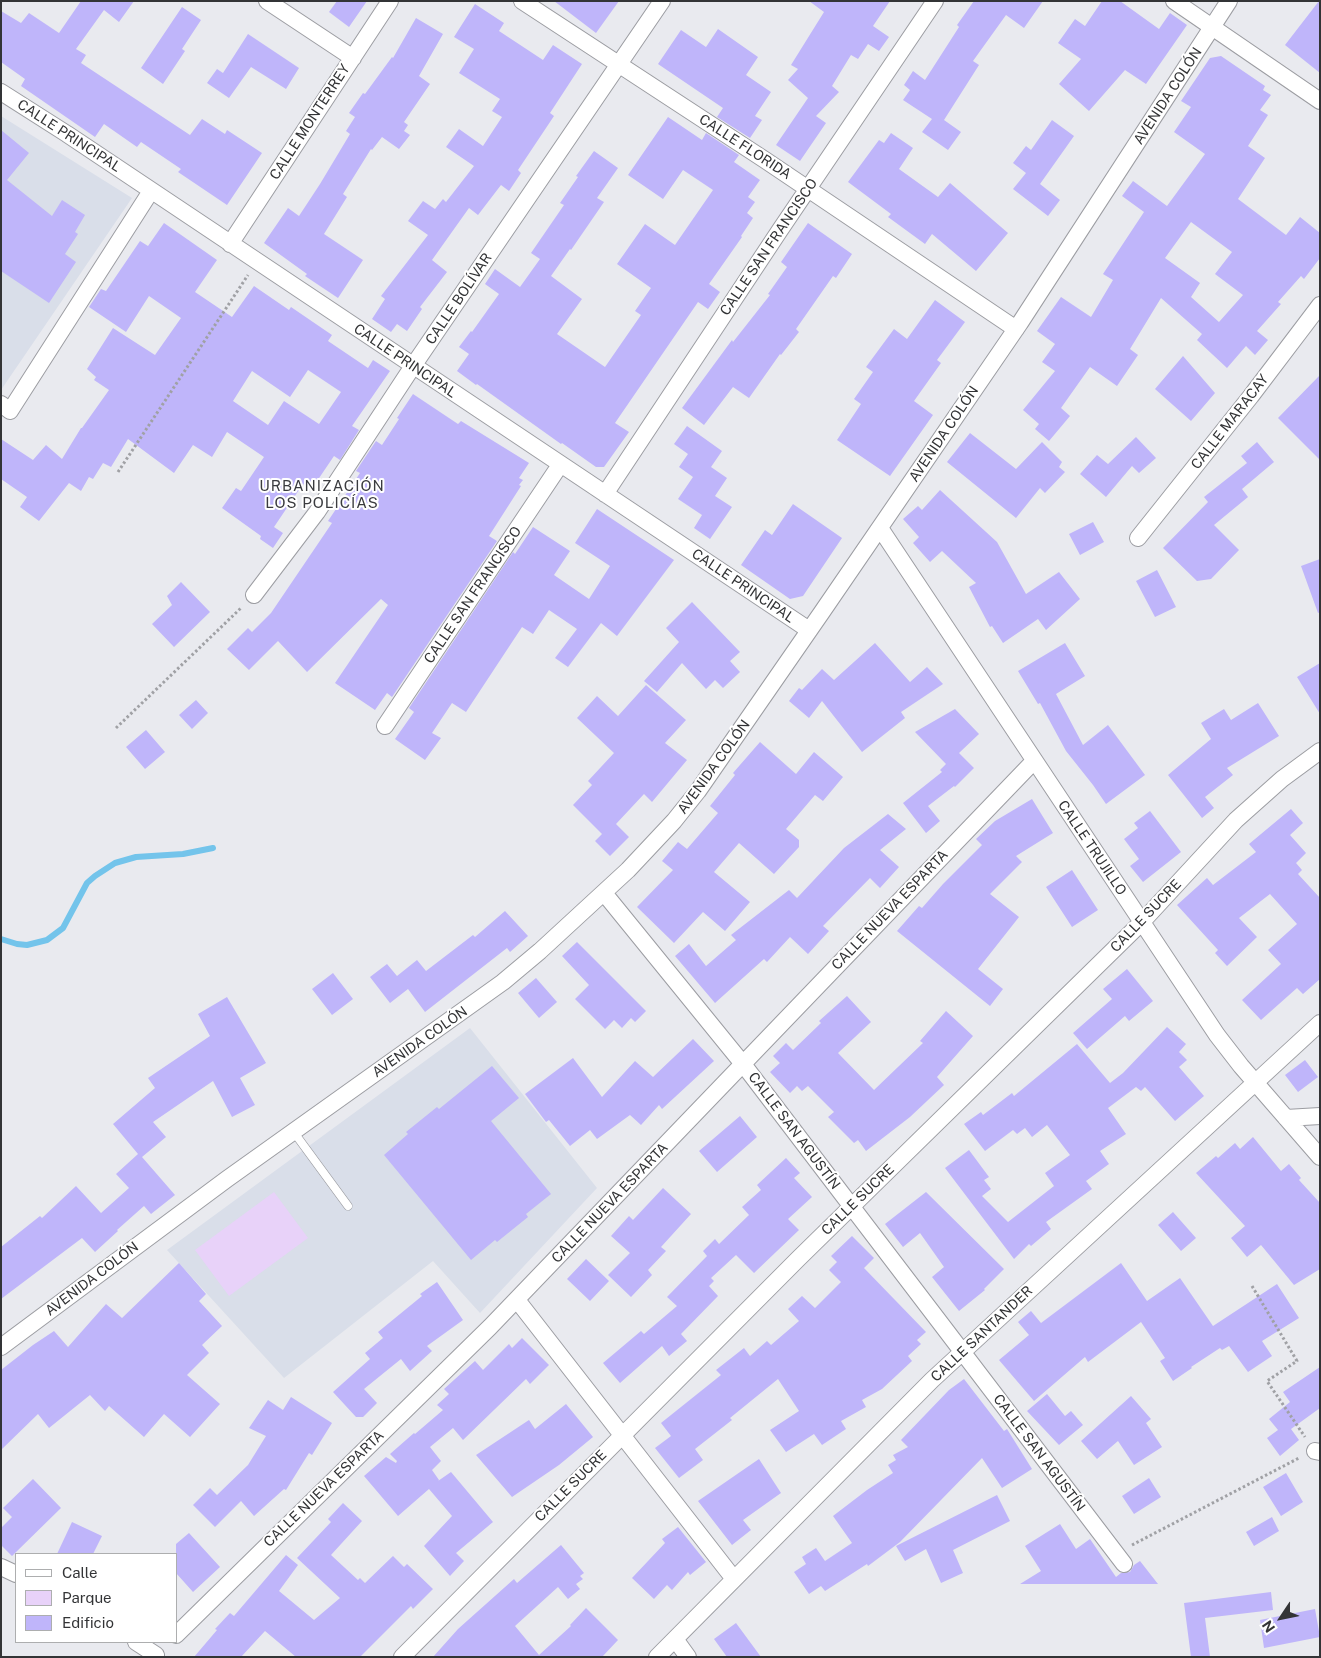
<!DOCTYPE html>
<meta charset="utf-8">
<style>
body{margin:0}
#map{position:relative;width:1321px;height:1658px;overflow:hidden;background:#e9eaef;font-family:"Public Sans",sans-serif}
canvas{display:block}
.frame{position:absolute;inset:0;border:2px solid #333436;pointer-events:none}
.legend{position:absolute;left:15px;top:1553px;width:162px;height:90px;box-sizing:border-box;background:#fff;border:1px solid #adaeaf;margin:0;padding:6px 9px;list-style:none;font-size:15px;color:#333436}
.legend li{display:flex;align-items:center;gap:10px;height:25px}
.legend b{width:25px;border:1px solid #adaeaf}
.north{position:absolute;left:1256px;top:1593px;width:50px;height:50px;-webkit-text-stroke:4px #fff;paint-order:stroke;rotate:236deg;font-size:14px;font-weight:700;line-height:20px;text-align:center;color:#333436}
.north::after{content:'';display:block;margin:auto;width:18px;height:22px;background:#333436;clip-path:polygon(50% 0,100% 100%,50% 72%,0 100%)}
</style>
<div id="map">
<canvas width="1321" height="1658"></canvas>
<div class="frame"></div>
<ul class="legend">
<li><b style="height:6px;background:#fff"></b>Calle</li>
<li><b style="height:14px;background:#e8d2f9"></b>Parque</li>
<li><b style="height:14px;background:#bfb5fa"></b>Edificio</li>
</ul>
<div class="north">N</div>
</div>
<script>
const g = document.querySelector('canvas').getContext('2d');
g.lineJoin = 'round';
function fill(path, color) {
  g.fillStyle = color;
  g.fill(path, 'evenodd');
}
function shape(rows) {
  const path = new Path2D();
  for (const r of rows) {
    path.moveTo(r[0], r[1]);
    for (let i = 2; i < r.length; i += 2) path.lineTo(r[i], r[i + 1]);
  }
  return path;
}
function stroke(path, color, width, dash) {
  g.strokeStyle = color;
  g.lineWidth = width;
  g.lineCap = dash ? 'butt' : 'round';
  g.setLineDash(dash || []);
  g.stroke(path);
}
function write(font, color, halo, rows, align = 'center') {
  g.font = font + ' "Public Sans",sans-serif';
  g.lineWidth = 4;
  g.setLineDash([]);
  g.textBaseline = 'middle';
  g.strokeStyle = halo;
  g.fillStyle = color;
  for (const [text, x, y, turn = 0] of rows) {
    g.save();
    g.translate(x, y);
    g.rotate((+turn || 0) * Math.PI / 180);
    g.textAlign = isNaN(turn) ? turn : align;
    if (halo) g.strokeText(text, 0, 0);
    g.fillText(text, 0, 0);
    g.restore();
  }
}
const built = shape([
 [1,116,132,198,1,390],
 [470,1028,597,1188,480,1313,433,1261,284,1378,167,1250]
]);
const green = shape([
 [274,1192,308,1238,229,1296,195,1250]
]);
const stream = shape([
 [1,939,17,944,27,945,47,940,63,928,87,883,95,876,115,863,136,857,183,854,213,848]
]);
const building = shape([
 [81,1,134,1,119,22,104,10,76,49,86,55,81,63,190,135,202,119,225,134,227,130,262,153,227,205,178,172,181,169,141,142,137,147,104,124,95,137,21,86,25,79,1,62,1,11,21,23,29,13,59,33],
 [337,1,367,1,349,27,329,12],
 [554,1,619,1,596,33],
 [809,1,890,1,873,26,889,37,879,51,868,44,858,59,851,55,832,86,839,92,816,116,826,123,800,161,776,145,808,98,788,80,798,69,791,65,824,12],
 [974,1,1043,1,1024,28,1006,15,973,61,979,65,944,120,961,132,948,150,922,132,932,119,903,100,910,90,904,85,913,71,925,80,959,27,957,25],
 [1102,1,1120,1,1159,29,1170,13,1187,25,1146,84,1125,70,1089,111,1059,84,1081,59,1058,43,1075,19,1085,26],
 [1319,1,1320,1,1320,73,1285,45],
 [475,4,504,23,499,31,543,60,553,45,582,64,550,113,554,116,518,170,521,173,509,191,501,185,478,215,469,208,432,260,447,272,420,307,422,309,407,331,397,324,391,332,372,319,385,299,381,296,428,235,408,221,423,201,435,209,443,199,446,202,474,166,446,147,459,129,483,146,502,117,492,111,500,99,459,73,474,49,454,37],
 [182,7,201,20,182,49,185,51,163,84,141,68],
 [416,18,443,34,419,76,430,84,404,122,408,125,404,131,410,135,399,149,382,137,372,150,371,149,343,194,347,197,324,234,363,260,338,298,305,276,307,274,264,243,288,208,299,216,320,184,350,134,346,131,355,117,349,113,363,93,365,94,392,57,393,58],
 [718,29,758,57,746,75,771,92,755,116,762,120,750,138,717,117,723,108,658,64,681,30,706,47],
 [248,34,299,68,286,89,251,67,229,98,207,83,217,69,223,73],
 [1221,56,1265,86,1263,90,1271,95,1260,110,1268,115,1248,146,1265,158,1238,199,1286,235,1300,217,1320,233,1320,258,1304,279,1301,276,1278,302,1281,304,1257,331,1268,340,1255,355,1246,346,1227,368,1197,340,1202,334,1161,298,1130,349,1138,355,1117,386,1090,367,1061,408,1070,416,1049,441,1035,429,1039,424,1023,410,1055,371,1042,362,1055,344,1037,331,1061,297,1091,317,1113,280,1103,274,1144,212,1122,196,1133,181,1167,206,1205,154,1174,132,1191,107,1181,101,1210,58],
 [1191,222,1232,252,1215,274,1243,295,1219,322,1191,297,1200,283,1165,258],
 [668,117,702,140,706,133,739,155,734,162,760,180,748,197,755,202,747,213,753,218,741,236,742,237,709,284,720,292,708,309,698,302,615,423,629,432,604,467,596,467,562,443,561,444,477,384,476,385,457,371,469,354,459,347,471,331,472,332,499,294,485,284,495,269,520,287,540,259,531,253,564,205,560,203,578,177,576,176,594,151,618,168,597,198,604,202,571,250,570,249,551,276,582,299,557,334,605,367,641,315,635,311,651,288,617,264,645,224,675,245,713,190,683,170,663,199,628,175],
 [1052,120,1074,136,1040,184,1060,200,1048,216,1013,189,1026,173,1013,163,1026,146,1031,150],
 [1,130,29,153,7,180,52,216,62,200,85,215,75,232,78,234,65,254,76,262,49,303,1,271],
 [891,133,913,148,899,169,938,197,950,183,1008,233,976,271,932,234,925,244,888,217,891,214,848,182,879,140,884,143],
 [164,223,217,260,195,292,232,317,254,286,289,310,291,307,332,335,328,341,368,368,373,360,390,371,352,426,359,430,340,460,334,456,311,490,303,484,274,527,283,533,273,548,260,539,261,536,222,508,236,488,241,491,264,457,227,432,212,457,193,445,174,473,128,439,111,467,103,463,93,479,89,477,81,491,69,483,39,521,20,507,27,497,1,479,1,439,33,460,46,445,62,459,81,428,82,428,109,390,94,380,96,377,87,369,113,328,155,355,181,318,149,296,126,332,89,307,101,289,106,291,140,241,148,246],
 [308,370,341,392,319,424,284,401,268,425,233,401,252,371,290,397],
 [808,223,852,254,836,278,833,276,796,329,799,332,781,355,780,354,749,398,733,387,704,425,682,408,732,340,733,342,770,295,768,294,787,267,781,262],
 [935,300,965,322,937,360,941,363,914,401,933,415,890,476,837,440,861,404,854,399,873,372,866,367,894,329,907,339],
 [1183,356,1215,393,1191,421,1155,389],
 [1320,375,1320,460,1278,418],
 [413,394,458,424,461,421,529,463,519,478,523,480,519,485,521,486,489,536,497,541,392,697,387,693,375,710,335,683,388,605,381,599,307,672,278,641,249,670,227,649,248,628,252,632,271,613,332,523,328,521,360,473,356,471,376,441,382,445,399,419,397,418],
 [687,426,722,451,711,467,727,478,715,496,732,507,710,539,694,528,702,515,678,499,693,477,679,467,688,454,674,444],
 [970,433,1016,469,1042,442,1062,462,1059,467,1065,472,1045,493,1040,488,1016,518,947,462],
 [1136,437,1156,458,1139,473,1132,466,1106,497,1080,474,1097,455,1108,464],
 [1257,442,1274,462,1242,489,1248,497,1214,525,1239,550,1211,579,1197,581,1163,548,1208,502,1204,497,1247,463,1241,456],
 [940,490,997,542,1026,594,1059,572,1080,599,1046,630,1038,619,1003,643,992,626,990,627,969,587,976,583,942,551,930,562,913,543,919,537,903,519,918,506,922,510],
 [793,504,842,538,803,596,790,599,741,565,765,530,772,535],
 [597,509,674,560,617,636,601,623,568,667,555,658,577,629,549,610,533,634,522,627,466,712,452,703,432,733,441,738,425,760,395,739,414,712,409,708,513,552,515,554,533,527,570,551,554,575,589,599,610,566,575,543],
 [1093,522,1104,542,1080,555,1069,534],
 [1320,559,1320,612,1318,613,1301,566],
 [1157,570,1176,607,1155,617,1136,581],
 [181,582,210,612,174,647,152,624,172,605,167,596],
 [692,602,740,652,730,661,740,672,723,688,715,680,706,689,682,663,657,692,644,681,679,642,666,628],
 [875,643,910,682,927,667,943,684,901,712,905,718,862,752,822,701,809,718,789,701,799,688,802,690,822,669,834,680],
 [1065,643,1085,676,1056,694,1083,745,1108,725,1145,775,1106,804,1093,785,1066,751,1040,703,1038,704,1018,671],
 [1320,663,1320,714,1297,677],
 [646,685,686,720,665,743,687,760,652,802,644,794,616,824,629,837,610,856,595,841,602,834,573,805,592,785,588,781,614,753,577,718,597,696,618,716],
 [196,700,208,713,192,729,179,715],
 [1258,703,1279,736,1227,768,1233,775,1205,797,1214,808,1202,818,1168,775,1211,739,1201,723,1224,709,1231,720],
 [955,709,979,734,959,753,974,768,955,787,954,786,928,806,940,821,926,833,903,803,942,772,940,770,946,764,915,732],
 [146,730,165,752,145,769,126,747],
 [760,742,796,774,814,752,843,777,823,801,815,795,786,829,799,840,799,847,774,874,739,843,714,872,750,902,725,931,703,912,674,943,637,907,673,870,662,861,678,842,687,849,718,813,710,806,735,775,733,773],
 [1032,799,1053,833,1016,856,1022,862,990,894,1019,917,978,969,1003,989,990,1006,897,931,919,906,922,908,943,884,982,845,976,839,995,821],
 [1291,809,1303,823,1290,835,1306,853,1296,863,1302,870,1298,874,1320,898,1320,979,1303,994,1297,988,1261,1020,1242,1000,1281,964,1268,950,1297,924,1270,894,1239,918,1257,937,1227,966,1215,953,1218,950,1177,905,1207,878,1213,885,1256,852,1249,844],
 [1150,811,1181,852,1143,882,1130,866,1139,859,1124,839,1138,828,1134,823],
 [888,814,906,829,880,850,899,867,880,888,870,878,823,926,829,931,808,954,790,937,767,962,764,959,715,1003,675,956,689,944,706,966,736,940,731,935,789,890,797,898,844,848],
 [1072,870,1098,910,1072,927,1046,887],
 [505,911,528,936,510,952,507,948,425,1012,408,989,390,1003,370,977,387,964,397,976,417,960,426,971,473,935,475,937],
 [577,942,646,1011,635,1022,631,1018,622,1028,614,1020,605,1029,575,999,589,985,562,956],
 [1127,969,1153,1001,1129,1021,1125,1016,1087,1049,1073,1033,1112,999,1103,989],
 [333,973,353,999,332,1015,312,989],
 [536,978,557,1002,539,1018,518,993],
 [847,996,871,1022,838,1053,874,1090,923,1043,920,1041,946,1011,973,1036,937,1077,944,1085,910,1117,866,1151,858,1140,854,1143,828,1117,834,1112,808,1086,802,1091,797,1086,790,1093,770,1072,780,1063,773,1056,786,1043,793,1050,821,1023,819,1021],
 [227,997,266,1063,240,1078,255,1105,232,1117,213,1081,153,1122,166,1137,142,1157,175,1195,151,1214,144,1206,117,1230,118,1231,95,1252,82,1238,1,1299,1,1247,40,1216,42,1218,76,1186,101,1213,129,1188,116,1174,138,1154,113,1124,155,1088,148,1078,210,1036,198,1014],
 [1167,1027,1186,1044,1179,1052,1187,1060,1179,1067,1204,1096,1175,1121,1145,1087,1141,1091,1136,1087,1108,1108,1126,1134,1100,1151,1109,1164,1086,1181,1092,1189,1046,1222,1051,1229,1031,1246,1029,1244,1014,1259,945,1168,969,1150,989,1177,984,1180,991,1189,982,1196,1008,1222,1054,1186,1045,1173,1070,1155,1047,1125,1032,1137,1025,1128,1017,1134,1013,1130,985,1151,964,1124,981,1112,983,1115,1012,1093,1014,1096,1077,1044,1110,1083,1123,1073],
 [693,1039,714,1061,662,1109,659,1105,641,1125,630,1115,597,1139,590,1130,570,1146,549,1120,546,1122,525,1094,573,1058,602,1097,635,1061,653,1077],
 [1305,1060,1318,1077,1298,1092,1285,1075],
 [492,1066,519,1098,491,1121,551,1194,526,1214,528,1217,497,1242,495,1240,471,1260,384,1155,408,1134,406,1132,437,1107,439,1109],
 [740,1116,757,1137,717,1172,699,1151],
 [1253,1137,1281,1171,1289,1164,1301,1178,1299,1180,1320,1203,1320,1269,1294,1285,1261,1245,1247,1257,1231,1238,1245,1226,1196,1173,1216,1156,1218,1158,1235,1143,1240,1149],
 [786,1158,800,1173,794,1178,812,1197,788,1219,799,1230,754,1273,736,1255,711,1278,714,1281,709,1286,718,1296,681,1334,687,1341,669,1356,662,1346,620,1383,603,1363,641,1331,644,1334,677,1306,667,1297,707,1256,703,1251,715,1239,719,1244,749,1215,742,1207,761,1190,757,1185],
 [663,1188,691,1214,661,1247,666,1251,648,1270,652,1275,631,1297,608,1275,630,1253,611,1236,629,1216,633,1220],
 [926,1192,1004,1269,984,1289,985,1290,959,1311,932,1277,944,1267,920,1233,903,1247,885,1224],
 [1173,1212,1196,1238,1181,1251,1158,1225],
 [852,1236,874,1258,864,1268,926,1332,917,1340,921,1344,908,1356,912,1361,882,1389,862,1400,866,1407,841,1421,846,1429,822,1445,814,1434,786,1452,770,1430,799,1411,778,1379,730,1418,732,1420,695,1449,703,1460,679,1478,655,1448,671,1436,661,1423,721,1375,716,1370,744,1348,750,1356,767,1341,771,1345,799,1321,788,1309,802,1296,815,1308,841,1282,829,1270,837,1262,831,1256],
 [586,1259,609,1281,590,1301,567,1279],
 [179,1263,206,1294,199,1301,222,1326,202,1345,209,1353,187,1375,220,1404,190,1437,164,1414,144,1437,109,1406,105,1411,90,1395,49,1428,38,1414,1,1450,1,1370,33,1345,54,1331,68,1347,106,1304,122,1318],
 [1121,1263,1147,1301,1180,1278,1213,1326,1277,1284,1299,1318,1262,1341,1272,1356,1248,1372,1229,1346,1222,1350,1220,1348,1191,1367,1192,1368,1173,1381,1160,1361,1165,1358,1141,1322,1088,1362,1085,1357,1034,1401,999,1360,1029,1335,1018,1322,1031,1311,1041,1323],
 [437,1282,463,1320,427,1346,432,1351,410,1371,401,1359,364,1389,377,1403,363,1417,356,1417,333,1392,370,1359,365,1353,383,1338,378,1332,422,1296,420,1294],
 [522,1338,549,1365,530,1384,526,1379,463,1440,453,1428,430,1447,441,1461,432,1470,439,1480,438,1481,451,1472,493,1522,456,1553,464,1561,450,1576,424,1546,452,1516,429,1489,398,1516,364,1476,386,1457,396,1463,397,1461,390,1454,414,1433,415,1434,443,1410,437,1405,449,1394,444,1389,475,1361,483,1370,509,1344,512,1348],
 [1320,1367,1320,1408,1291,1429,1299,1440,1280,1456,1267,1438,1278,1430,1269,1419,1290,1402,1283,1392],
 [964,1379,1004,1431,1007,1429,1032,1469,1002,1488,982,1458,900,1542,868,1566,867,1564,825,1591,821,1586,809,1594,794,1572,806,1564,802,1557,816,1548,825,1561,852,1543,833,1516,867,1490,893,1473,888,1465,896,1460,893,1455,908,1447,901,1440,949,1390],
 [1047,1394,1065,1416,1071,1411,1083,1425,1059,1445,1027,1411],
 [1131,1396,1151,1419,1146,1423,1162,1447,1134,1465,1118,1441,1097,1459,1081,1441],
 [291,1397,332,1423,312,1455,309,1453,286,1490,284,1489,254,1516,241,1501,215,1527,193,1505,210,1488,217,1495,248,1465,266,1436,249,1428,268,1400,283,1410],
 [566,1404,593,1437,559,1465,512,1497,476,1455,529,1420,535,1429],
 [759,1459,781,1493,743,1520,751,1530,732,1545,698,1501],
 [1286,1473,1303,1502,1281,1516,1263,1487],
 [1149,1478,1161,1497,1134,1514,1122,1496],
 [33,1479,61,1508,12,1556,1,1545,1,1528,12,1517,3,1508],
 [997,1495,1010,1521,953,1550,963,1573,941,1583,926,1549,905,1561,896,1546],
 [343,1503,362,1521,331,1555,358,1580,360,1578,365,1583,393,1556,404,1567,407,1564,433,1589,413,1609,411,1606,360,1657,296,1657,265,1631,241,1657,194,1657,217,1630,215,1629,230,1613,234,1616,286,1555,298,1565,279,1591,314,1620,340,1598,297,1558,331,1522,328,1519],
 [1272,1517,1279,1531,1254,1546,1246,1532],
 [72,1522,102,1536,93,1554,57,1554],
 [1060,1524,1076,1549,1090,1539,1116,1577,1121,1573,1130,1572,1134,1565,1140,1561,1158,1584,1020,1584,1041,1571,1025,1546],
 [678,1527,706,1562,690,1575,688,1572,672,1590,667,1585,654,1599,632,1578,665,1543,662,1539],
 [189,1533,220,1567,193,1592,176,1573,176,1544],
 [561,1545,584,1573,580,1576,583,1579,576,1584,580,1589,568,1599,558,1587,515,1626,539,1655,571,1626,570,1625,586,1608,618,1640,602,1657,433,1657,458,1629,514,1579,517,1583],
 [1271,1592,1273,1610,1205,1618,1210,1657,1191,1657,1184,1603],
 [1315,1609,1320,1637,1264,1648,1260,1620],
 [736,1623,761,1657,727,1657,714,1639]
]);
const path = shape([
 [118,472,248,275],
 [116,728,241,608],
 [1252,1286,1297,1361,1267,1381,1305,1437],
 [1132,1545,1299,1458]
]);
const service = shape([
 [293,1131,348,1206]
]);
const minor = shape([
 [267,1,353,58],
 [522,1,765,160,1016,329],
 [1174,1,1320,101],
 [1,92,67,134,809,630],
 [230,244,390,1],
 [1,404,10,411,151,191],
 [605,494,780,230,935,1],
 [880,528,1217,1035,1241,1066,1320,1157],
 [1138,538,1251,396,1320,305],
 [254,595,317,512,413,366,662,1],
 [385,726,560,465],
 [604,893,743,1064,1124,1564],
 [1286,1118,1320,1116],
 [517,1300,734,1579],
 [1,1347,227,1179,503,982,540,951,628,870,674,821,698,791,822,612,1020,323,1229,1],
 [1315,1451,1320,1452],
 [1,1567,16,1574],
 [176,1635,490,1327,1034,761],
 [675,1639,688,1657],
 [136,1642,156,1655],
 [402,1657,798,1259,1141,923,1236,820,1282,779,1320,751],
 [657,1657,932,1380,1320,1023]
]);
const streetNames = [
 ["AVENIDA COLÓN",1168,96,-57],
 ["CALLE MONTERREY",310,122,-57],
 ["CALLE PRINCIPAL",69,136,33],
 ["CALLE FLORIDA",745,147,33],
 ["CALLE SAN FRANCISCO",769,247,-56],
 ["CALLE BOLÍVAR",459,299,-56],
 ["CALLE PRINCIPAL",405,361,34],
 ["CALLE MARACAY",1230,422,-52],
 ["AVENIDA COLÓN",944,434,-56],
 ["CALLE PRINCIPAL",743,586,34],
 ["CALLE SAN FRANCISCO",473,595,-56],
 ["AVENIDA COLÓN",714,767,-54],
 ["CALLE TRUJILLO",1092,848,56],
 ["CALLE NUEVA ESPARTA",890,910,-46],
 ["CALLE SUCRE",1146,916,-46],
 ["AVENIDA COLÓN",420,1042,-35],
 ["CALLE SAN AGUSTÍN",794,1131,53],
 ["CALLE SUCRE",858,1200,-44],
 ["CALLE NUEVA ESPARTA",610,1203,-46],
 ["AVENIDA COLÓN",92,1279,-37],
 ["CALLE SANTANDER",982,1334,-43],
 ["CALLE SAN AGUSTÍN",1039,1453,53],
 ["CALLE SUCRE",571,1486,-45],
 ["CALLE NUEVA ESPARTA",324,1489,-44]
];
const neighbourhoodNames = [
 ["URBANIZACIÓN",322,486],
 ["LOS POLICÍAS",322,503]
];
fill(built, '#d9dee9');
fill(green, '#e8d2f9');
stroke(stream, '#73c4eb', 6);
fill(building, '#bfb5fa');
stroke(service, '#9c9da2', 9);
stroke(minor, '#9c9da2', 18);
stroke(path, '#a0a1a5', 3, [2.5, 2.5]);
stroke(service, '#fff', 8);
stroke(minor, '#fff', 16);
write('14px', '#333436', '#fff', streetNames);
g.letterSpacing = '1px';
write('15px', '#3a3b3f', '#fff', neighbourhoodNames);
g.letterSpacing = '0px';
</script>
